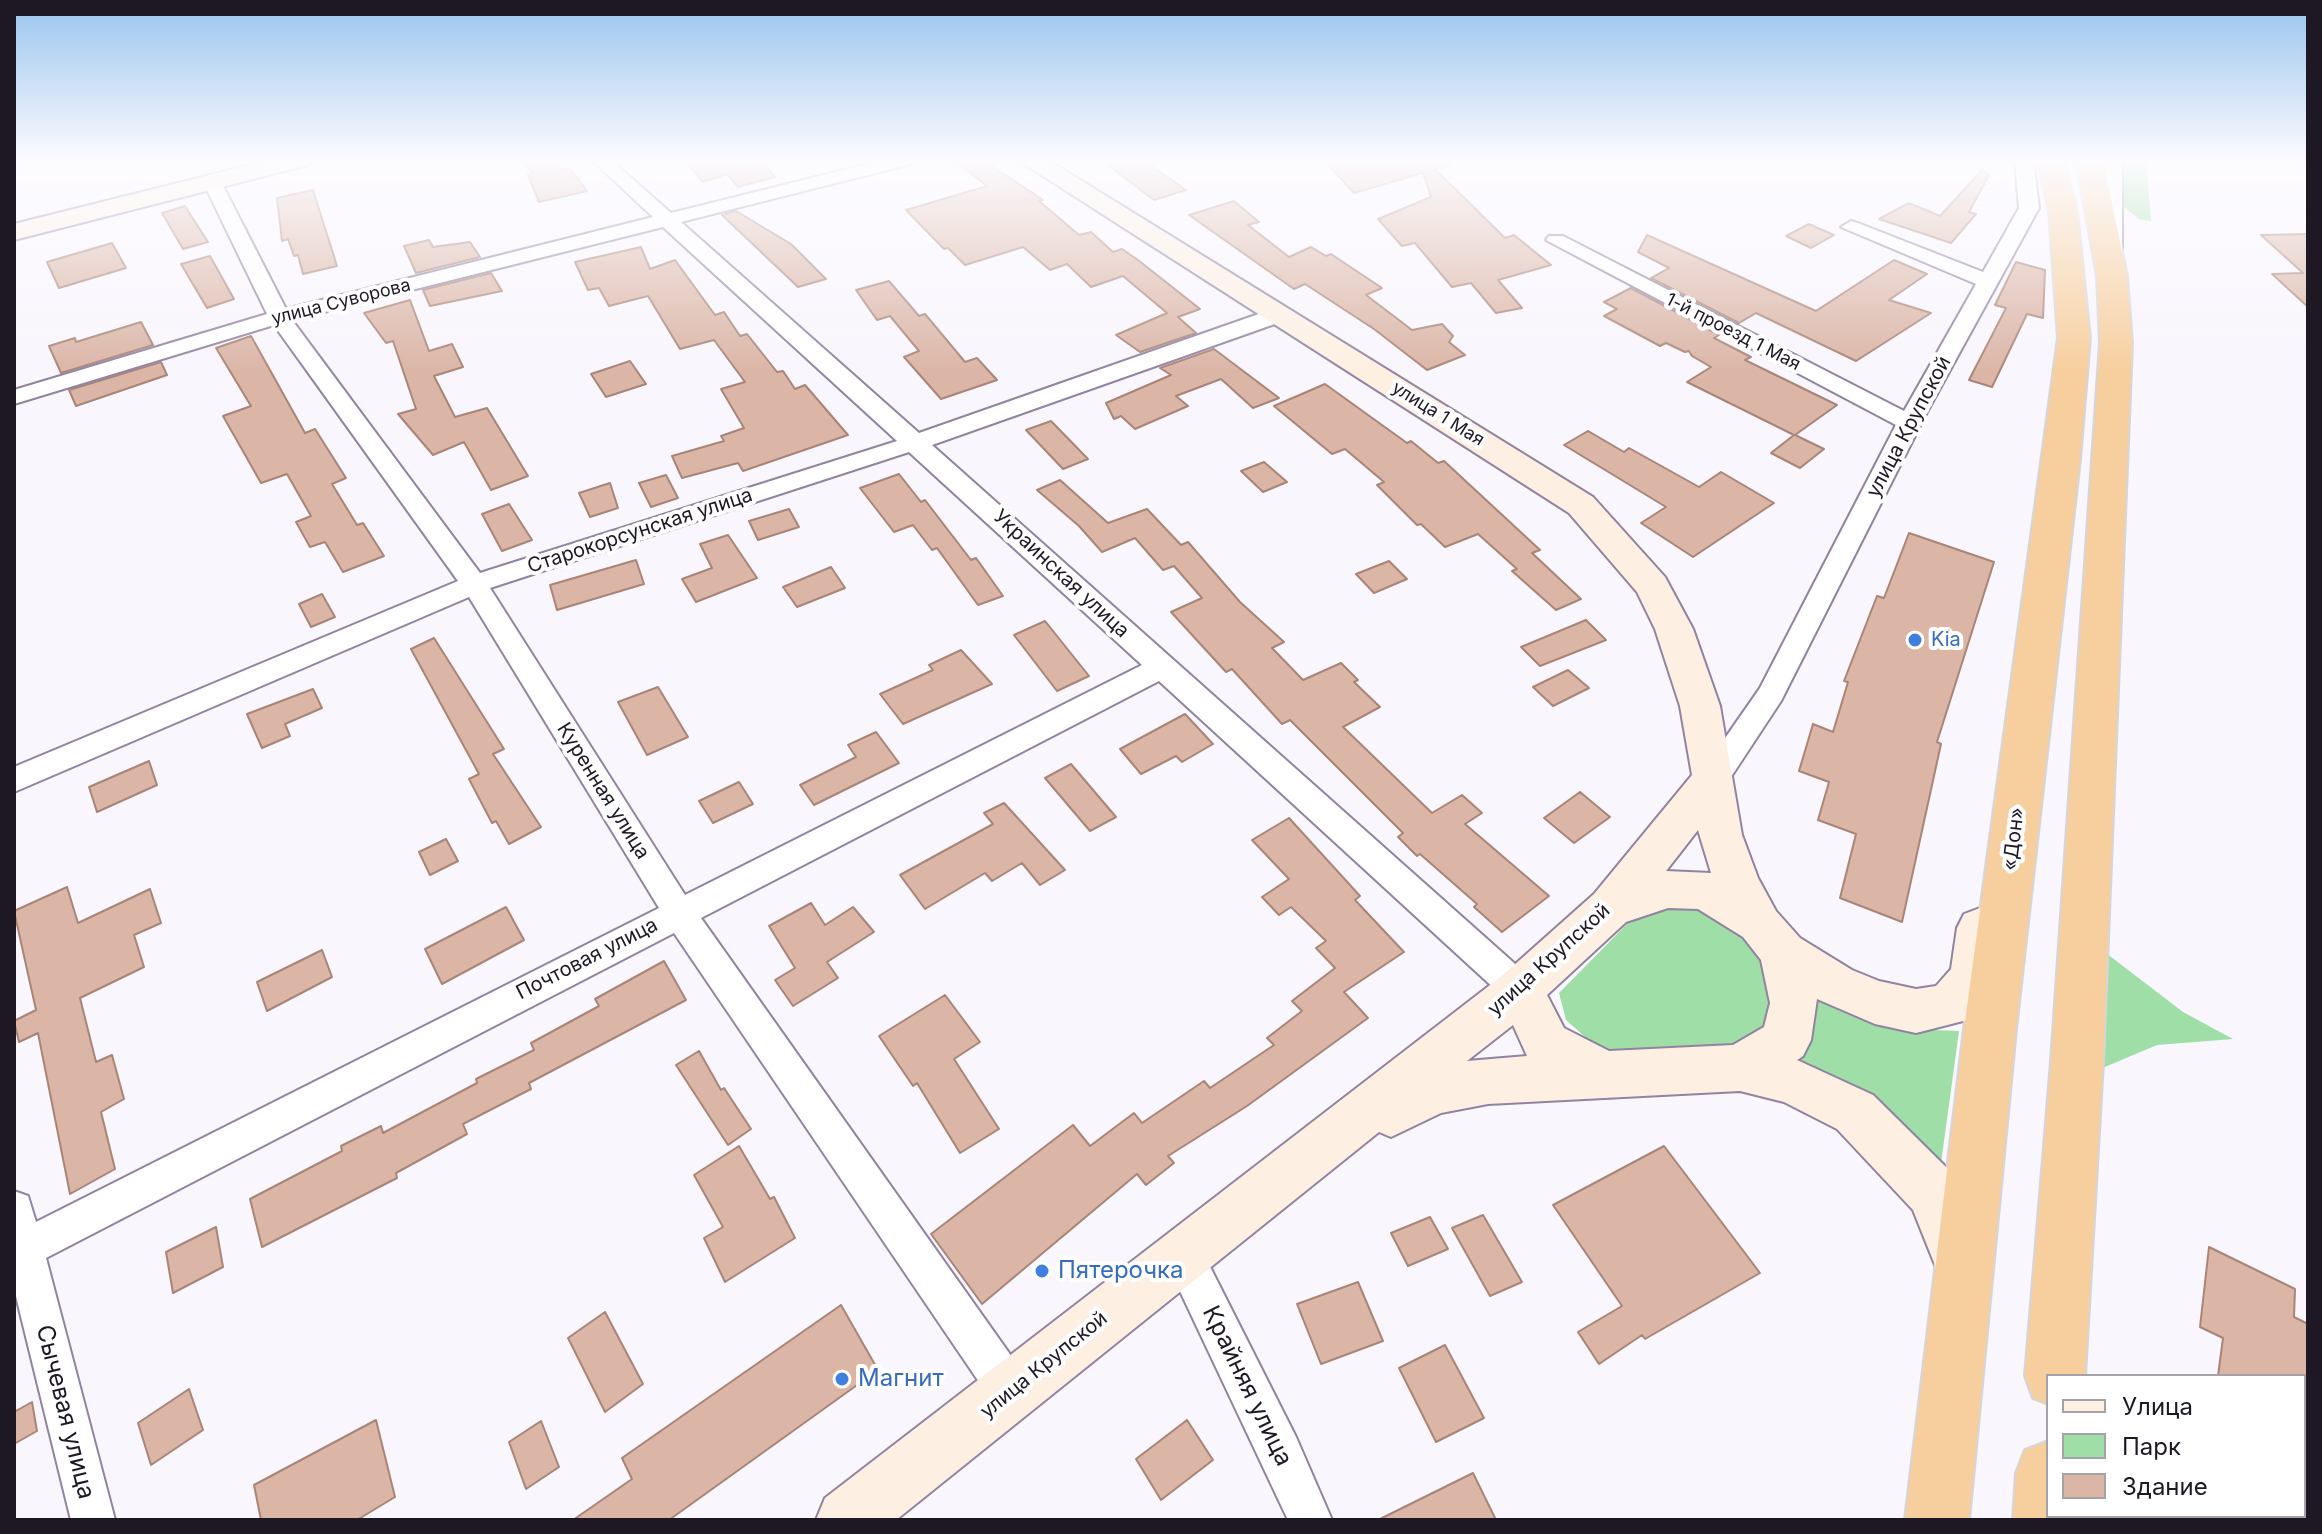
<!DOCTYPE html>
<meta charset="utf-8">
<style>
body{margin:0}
#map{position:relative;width:2322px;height:1534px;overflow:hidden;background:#f9f6fd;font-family:Inter,sans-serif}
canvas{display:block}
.frame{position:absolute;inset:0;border:16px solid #1e1824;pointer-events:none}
.legend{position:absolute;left:2046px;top:1374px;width:260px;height:144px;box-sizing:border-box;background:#fff;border:2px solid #a5a3a7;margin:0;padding:10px 14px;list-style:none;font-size:24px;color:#1e1824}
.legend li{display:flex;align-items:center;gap:16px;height:40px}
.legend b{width:40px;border:2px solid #a5a3a7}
</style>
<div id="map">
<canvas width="2322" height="1534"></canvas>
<div class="frame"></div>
<ul class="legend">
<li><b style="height:10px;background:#fdf0e2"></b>Улица</li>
<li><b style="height:22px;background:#9fdea6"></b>Парк</li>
<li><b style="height:22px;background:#dbb5a6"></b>Здание</li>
</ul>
</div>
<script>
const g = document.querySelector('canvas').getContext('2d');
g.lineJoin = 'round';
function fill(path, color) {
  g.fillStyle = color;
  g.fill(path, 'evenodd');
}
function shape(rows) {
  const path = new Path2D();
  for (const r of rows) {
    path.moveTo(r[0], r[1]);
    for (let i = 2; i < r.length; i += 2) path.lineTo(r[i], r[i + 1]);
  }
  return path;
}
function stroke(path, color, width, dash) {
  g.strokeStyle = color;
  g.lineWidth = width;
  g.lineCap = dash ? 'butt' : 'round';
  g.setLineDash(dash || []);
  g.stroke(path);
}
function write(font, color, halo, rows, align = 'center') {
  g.font = font + ' Inter,sans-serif';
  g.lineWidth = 8;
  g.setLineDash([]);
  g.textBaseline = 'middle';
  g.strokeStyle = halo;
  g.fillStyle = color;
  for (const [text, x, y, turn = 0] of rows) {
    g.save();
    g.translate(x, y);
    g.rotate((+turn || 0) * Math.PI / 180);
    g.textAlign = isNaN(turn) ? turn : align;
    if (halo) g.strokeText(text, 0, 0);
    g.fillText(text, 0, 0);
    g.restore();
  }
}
const green = shape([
 [2128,160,2146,160,2151,221,2139,219,2123,206,2125,161],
 [1678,899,1735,918,1778,968,1780,1022,1726,1048,1600,1050,1566,1020,1559,993,1628,923],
 [2102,950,2183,1012,2233,1039,2157,1045,2100,1069],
 [1805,988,1884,1028,1959,1031,1939,1178,1783,1063]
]);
const building = shape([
 [522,160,554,160,562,170,570,168,587,191,539,202,528,175,532,173,522,160],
 [685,160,761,160,775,177,738,187,727,174,703,182,685,160],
 [954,160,983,160,1043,200,1039,201,1079,235,1091,232,1113,252,1122,249,1138,260,1200,309,1178,317,1196,333,1140,352,1116,335,1167,313,1123,276,1091,287,1067,264,1050,270,1023,247,965,265,948,248,944,249,906,210,987,186,954,160],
 [1101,160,1143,160,1186,190,1154,200,1101,160],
 [1324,160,1448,160,1449,165,1435,169,1505,238,1514,235,1551,265,1498,280,1522,308,1496,313,1471,283,1452,287,1415,243,1402,246,1378,219,1431,197,1423,173,1354,193,1324,160],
 [1982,170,1989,175,1969,212,1976,214,1951,243,1879,219,1909,203,1940,216,1982,170],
 [313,190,337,266,303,274,298,255,294,256,288,239,282,241,277,198,313,190],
 [1234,201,1259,222,1248,225,1289,257,1311,247,1326,256,1331,254,1382,288,1366,295,1412,330,1442,324,1453,336,1449,342,1465,355,1427,370,1374,329,1305,284,1294,289,1189,215,1234,201],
 [185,206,208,242,183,249,162,213,185,206],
 [736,211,791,244,826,279,798,287,722,215,736,211],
 [1809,224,1834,235,1811,248,1786,236,1809,224],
 [2308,234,2308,307,2272,274,2303,273,2261,235,2308,234],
 [1647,235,1816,311,1894,260,1927,274,1889,300,1931,313,1856,361,1756,313,1739,323,1651,278,1669,268,1638,252,1647,235],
 [429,240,433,247,470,242,480,257,416,273,404,246,429,240],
 [112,243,126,268,59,288,47,262,112,243],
 [641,247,650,269,675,260,715,315,724,312,740,336,747,334,777,372,783,371,795,389,805,385,848,435,743,471,738,463,682,478,672,456,724,441,721,436,744,428,721,389,745,382,714,340,680,349,648,296,609,306,599,288,588,290,575,262,641,247],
 [210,256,234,299,207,308,181,264,210,256],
 [2016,262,2045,270,2043,318,2027,314,1992,387,1969,380,2006,308,1995,305,2016,262],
 [491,273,502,291,430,306,423,290,491,273],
 [889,281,919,316,925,314,965,362,977,358,997,380,941,399,904,357,919,351,890,316,877,320,856,290,889,281],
 [1631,288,1719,335,1714,338,1751,357,1745,360,1837,405,1795,435,1824,449,1800,468,1771,453,1794,435,1687,382,1711,367,1692,356,1689,351,1685,352,1666,343,1660,346,1604,316,1617,309,1604,302,1631,288],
 [410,300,429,351,452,344,463,367,434,376,455,417,487,408,528,476,491,490,464,442,433,455,398,414,416,409,393,341,386,343,364,313,410,300],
 [141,322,153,345,61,373,49,346,75,338,76,342,141,322],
 [251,336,305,433,315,429,346,478,332,484,357,525,363,523,384,556,343,572,325,542,310,547,296,522,311,516,287,474,261,483,223,416,251,406,216,348,251,336],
 [1214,349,1279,398,1253,408,1221,379,1176,396,1188,406,1135,429,1121,416,1114,419,1106,403,1171,375,1160,368,1214,349],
 [630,361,646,384,606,397,591,374,630,361],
 [161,362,167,375,76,406,69,390,161,362],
 [1325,384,1407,443,1411,441,1438,463,1444,461,1540,550,1532,553,1581,599,1556,610,1512,571,1517,569,1478,534,1445,547,1421,524,1417,525,1377,485,1384,482,1345,449,1332,454,1274,406,1325,384],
 [1051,421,1088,459,1063,469,1026,430,1051,421],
 [1588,431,1624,452,1629,448,1699,487,1721,472,1774,503,1693,557,1641,523,1666,507,1564,445,1588,431],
 [1264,462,1287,482,1263,492,1241,471,1264,462],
 [899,474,921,502,925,500,971,560,976,558,1003,596,978,605,937,548,932,550,913,525,894,532,860,488,899,474],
 [666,475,678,498,651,507,639,483,666,475],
 [1060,480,1108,523,1147,509,1181,545,1188,542,1240,602,1284,642,1272,648,1303,680,1341,663,1358,680,1354,682,1380,707,1343,727,1432,813,1462,795,1482,813,1465,824,1549,896,1502,932,1474,907,1477,904,1420,854,1417,856,1398,837,1403,833,1290,720,1282,724,1232,669,1226,672,1171,612,1202,598,1174,566,1163,570,1135,538,1102,552,1079,526,1037,490,1060,480],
 [610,483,618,508,590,517,579,493,610,483],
 [509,504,532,540,502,551,482,514,509,504],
 [789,509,799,527,758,540,749,521,789,509],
 [1909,533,1994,562,1937,742,1941,744,1902,922,1840,898,1856,834,1818,820,1829,782,1799,771,1813,724,1833,732,1848,682,1844,681,1877,596,1884,598,1909,533],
 [728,535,757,578,696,602,682,579,712,568,700,544,728,535],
 [636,560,644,584,557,610,550,585,636,560],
 [1389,561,1407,579,1374,593,1356,574,1389,561],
 [831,567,845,588,797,607,783,587,831,567],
 [322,594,335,617,311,627,299,604,322,594],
 [1586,620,1606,640,1540,666,1521,647,1586,620],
 [1045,621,1089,676,1057,691,1014,635,1045,621],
 [434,638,504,749,493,754,541,827,509,844,496,821,492,823,469,779,479,774,411,649,434,638],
 [961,650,992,684,903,724,880,694,933,670,929,665,961,650],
 [1568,670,1589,688,1553,706,1533,687,1568,670],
 [658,687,688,737,647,755,618,702,658,687],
 [313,689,322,708,285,724,290,736,262,748,247,714,313,689],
 [1185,714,1213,744,1182,762,1176,756,1141,774,1120,749,1185,714],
 [876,732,899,763,814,805,800,785,856,757,848,745,876,732],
 [149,761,157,785,97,812,89,787,149,761],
 [1071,764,1116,817,1090,831,1045,778,1071,764],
 [739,782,753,804,713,823,699,801,739,782],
 [1580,792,1610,817,1574,843,1544,818,1580,792],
 [1004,803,1065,870,1040,885,1022,863,992,881,985,873,925,909,900,875,993,824,984,813,1004,803],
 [1289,818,1360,896,1355,900,1404,952,1344,992,1368,1018,1247,1106,1168,1156,1174,1163,1146,1185,1137,1174,982,1304,931,1234,1073,1125,1090,1146,1134,1113,1142,1123,1204,1081,1210,1088,1274,1045,1267,1038,1302,1011,1292,1001,1335,968,1316,948,1326,941,1291,907,1279,915,1262,897,1289,879,1252,840,1289,818],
 [446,839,458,861,430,875,419,852,446,839],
 [67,887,78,923,150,889,161,923,134,935,144,967,80,998,96,1062,112,1055,124,1099,101,1112,115,1169,70,1194,38,1033,19,1042,14,1021,36,1010,14,911,67,887],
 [811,903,825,925,853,907,874,932,827,962,838,978,793,1006,775,980,795,968,769,926,811,903],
 [506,907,524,940,442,984,425,949,506,907],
 [322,950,332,977,267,1011,257,982,322,950],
 [664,961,686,1000,529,1083,531,1089,463,1124,467,1134,396,1173,397,1178,262,1247,250,1199,342,1151,341,1146,381,1126,383,1133,477,1083,476,1079,534,1050,531,1043,599,1006,595,999,664,961],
 [945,995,980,1042,954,1059,999,1129,960,1153,917,1083,913,1086,879,1036,945,995],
 [699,1051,721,1090,724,1088,751,1129,728,1145,676,1065,699,1051],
 [739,1146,770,1199,774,1197,795,1238,725,1282,704,1238,723,1227,694,1175,739,1146],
 [1664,1146,1760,1273,1645,1339,1642,1335,1599,1364,1578,1332,1622,1306,1553,1205,1664,1146],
 [1483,1215,1522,1282,1490,1296,1452,1228,1483,1215],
 [1430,1217,1448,1249,1408,1266,1391,1233,1430,1217],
 [216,1227,223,1267,173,1293,166,1252,216,1227],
 [2209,1247,2295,1289,2294,1317,2308,1324,2308,1376,2218,1376,2223,1338,2200,1327,2209,1247],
 [1358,1282,1383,1341,1321,1364,1297,1304,1358,1282],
 [841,1305,878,1370,669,1520,573,1520,632,1479,622,1458,841,1305],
 [605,1312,643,1384,605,1412,568,1338,605,1312],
 [1445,1345,1484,1418,1436,1442,1399,1368,1445,1345],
 [189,1389,203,1430,151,1465,138,1423,189,1389],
 [32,1402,37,1431,14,1444,14,1412,32,1402],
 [376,1420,395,1497,357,1520,261,1520,254,1485,376,1420],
 [1187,1420,1213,1460,1161,1500,1136,1459,1187,1420],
 [541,1421,559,1467,526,1489,509,1442,541,1421],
 [1473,1473,1496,1520,1378,1520,1473,1473]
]);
const street = shape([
 [592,160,611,160,671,213,884,160,913,160,911,164,681,222,919,433,1270,310,1286,310,1289,315,1286,320,932,445,1532,979,1537,990,1532,1001,1520,1005,1508,1001,1159,681,701,918,1026,1377,1032,1392,1026,1407,1011,1413,996,1407,674,933,46,1258,115,1520,71,1520,14,1288,14,1191,28,1196,36,1222,659,908,469,597,14,792,14,767,458,581,274,325,14,404,14,390,267,314,203,182,205,178,212,176,221,182,286,309,653,217,592,160],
 [663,227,897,441,480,573,292,320,663,227],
 [909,452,1142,665,685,895,490,588,909,452],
 [2015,160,2033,160,2039,208,1927,412,1781,701,1725,786,1714,790,1703,786,1699,778,1703,770,1760,688,1896,425,1546,240,1549,236,1563,236,1904,411,1976,284,1841,227,1851,221,1858,223,1983,272,2019,208,2015,160],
 [2104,160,2122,160,2122,250,2112,256,2102,250,2104,160],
 [1182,1233,1196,1239,1296,1437,1332,1520,1288,1520,1162,1253,1168,1239,1182,1233]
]);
const secondary = shape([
 [270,160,312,160,308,165,14,240,14,224,270,160],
 [1018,160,1048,160,1593,497,1665,577,1693,629,1720,706,1742,835,1758,878,1776,911,1800,938,1852,970,1879,981,1916,989,1936,986,1951,969,1957,928,1964,914,1980,908,1996,914,2003,928,1998,977,1991,992,1967,1020,1916,1033,1875,1024,1817,999,1811,1040,1803,1056,1797,1060,1873,1095,1952,1173,1991,1265,1983,1285,1963,1293,1943,1285,1913,1210,1837,1129,1784,1102,1740,1091,1488,1104,1441,1113,1391,1137,1379,1132,896,1520,816,1520,825,1498,1503,975,1594,894,1692,775,1680,706,1655,629,1637,592,1569,513,1018,160],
 [1698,830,1711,873,1666,871,1698,830],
 [1668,908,1698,909,1743,937,1761,960,1770,1003,1764,1027,1733,1045,1609,1051,1564,1028,1547,995,1626,922,1668,908],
 [1513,1025,1527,1056,1467,1061,1513,1025]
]);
const highway = shape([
 [2037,160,2064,160,2077,211,2090,338,2080,459,2016,1029,1969,1520,1905,1520,1964,1029,2058,338,2049,211,2037,160],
 [2076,160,2103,160,2127,276,2132,343,2103,1062,2085,1376,2048,1376,2048,1404,2033,1398,2025,1376,2051,1062,2100,343,2097,276,2076,160],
 [2048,1441,2048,1516,2078,1516,2077,1520,2013,1520,2016,1473,2025,1450,2048,1441]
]);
const markers = [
 [1915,640,8,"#3f7fe0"],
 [1042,1271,8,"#3f7fe0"],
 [842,1379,8,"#3f7fe0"]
];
const farStreetnames = [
 ["улица Суворова",341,302,-14],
 ["1-й проезд 1 Мая",1733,332,27],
 ["улица 1 Мая",1438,414,32]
];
const streetNames = [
 ["улица Крупской",1909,427,-62],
 ["Старокорсунская улица",640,531,-18],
 ["Украинская улица",1061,574,43],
 ["Куренная улица",603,791,58],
 ["«Дон»",2014,839,-83],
 ["Почтовая улица",587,959,-27],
 ["улица Крупской",1549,960,-42],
 ["улица Крупской",1044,1365,-39]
];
const shopNames = [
 ["Kia",1931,640]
];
const nearShopnames = [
 ["Пятерочка",1058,1271],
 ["Магнит",858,1379]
];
const nearStreetnames = [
 ["Крайняя улица",1247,1386,64],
 ["Сычевая улица",65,1412,76]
];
fill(green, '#9fdea6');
fill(building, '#dbb5a6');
stroke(building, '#a98577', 2);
stroke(street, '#9183a2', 4);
stroke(secondary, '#9183a2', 4);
stroke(highway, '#d6d5d8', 4);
fill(street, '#fff');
fill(secondary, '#fdf0e2');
fill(highway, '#f7ce9d');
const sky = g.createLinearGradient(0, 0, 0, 374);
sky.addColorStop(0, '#99c4ee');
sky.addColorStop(0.43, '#fcfbfe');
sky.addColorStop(1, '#fcfbfe00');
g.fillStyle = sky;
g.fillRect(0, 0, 2322, 374);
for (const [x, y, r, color] of markers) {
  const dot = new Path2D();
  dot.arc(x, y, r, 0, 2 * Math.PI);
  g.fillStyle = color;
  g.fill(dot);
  stroke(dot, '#fff', 3);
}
write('18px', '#1e1824', '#fff', farStreetnames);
write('20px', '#1e1824', '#fff', streetNames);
write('20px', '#366cbe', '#fff', shopNames, 'left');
write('24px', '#366cbe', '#fff', nearShopnames, 'left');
write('24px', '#1e1824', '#fff', nearStreetnames);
</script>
